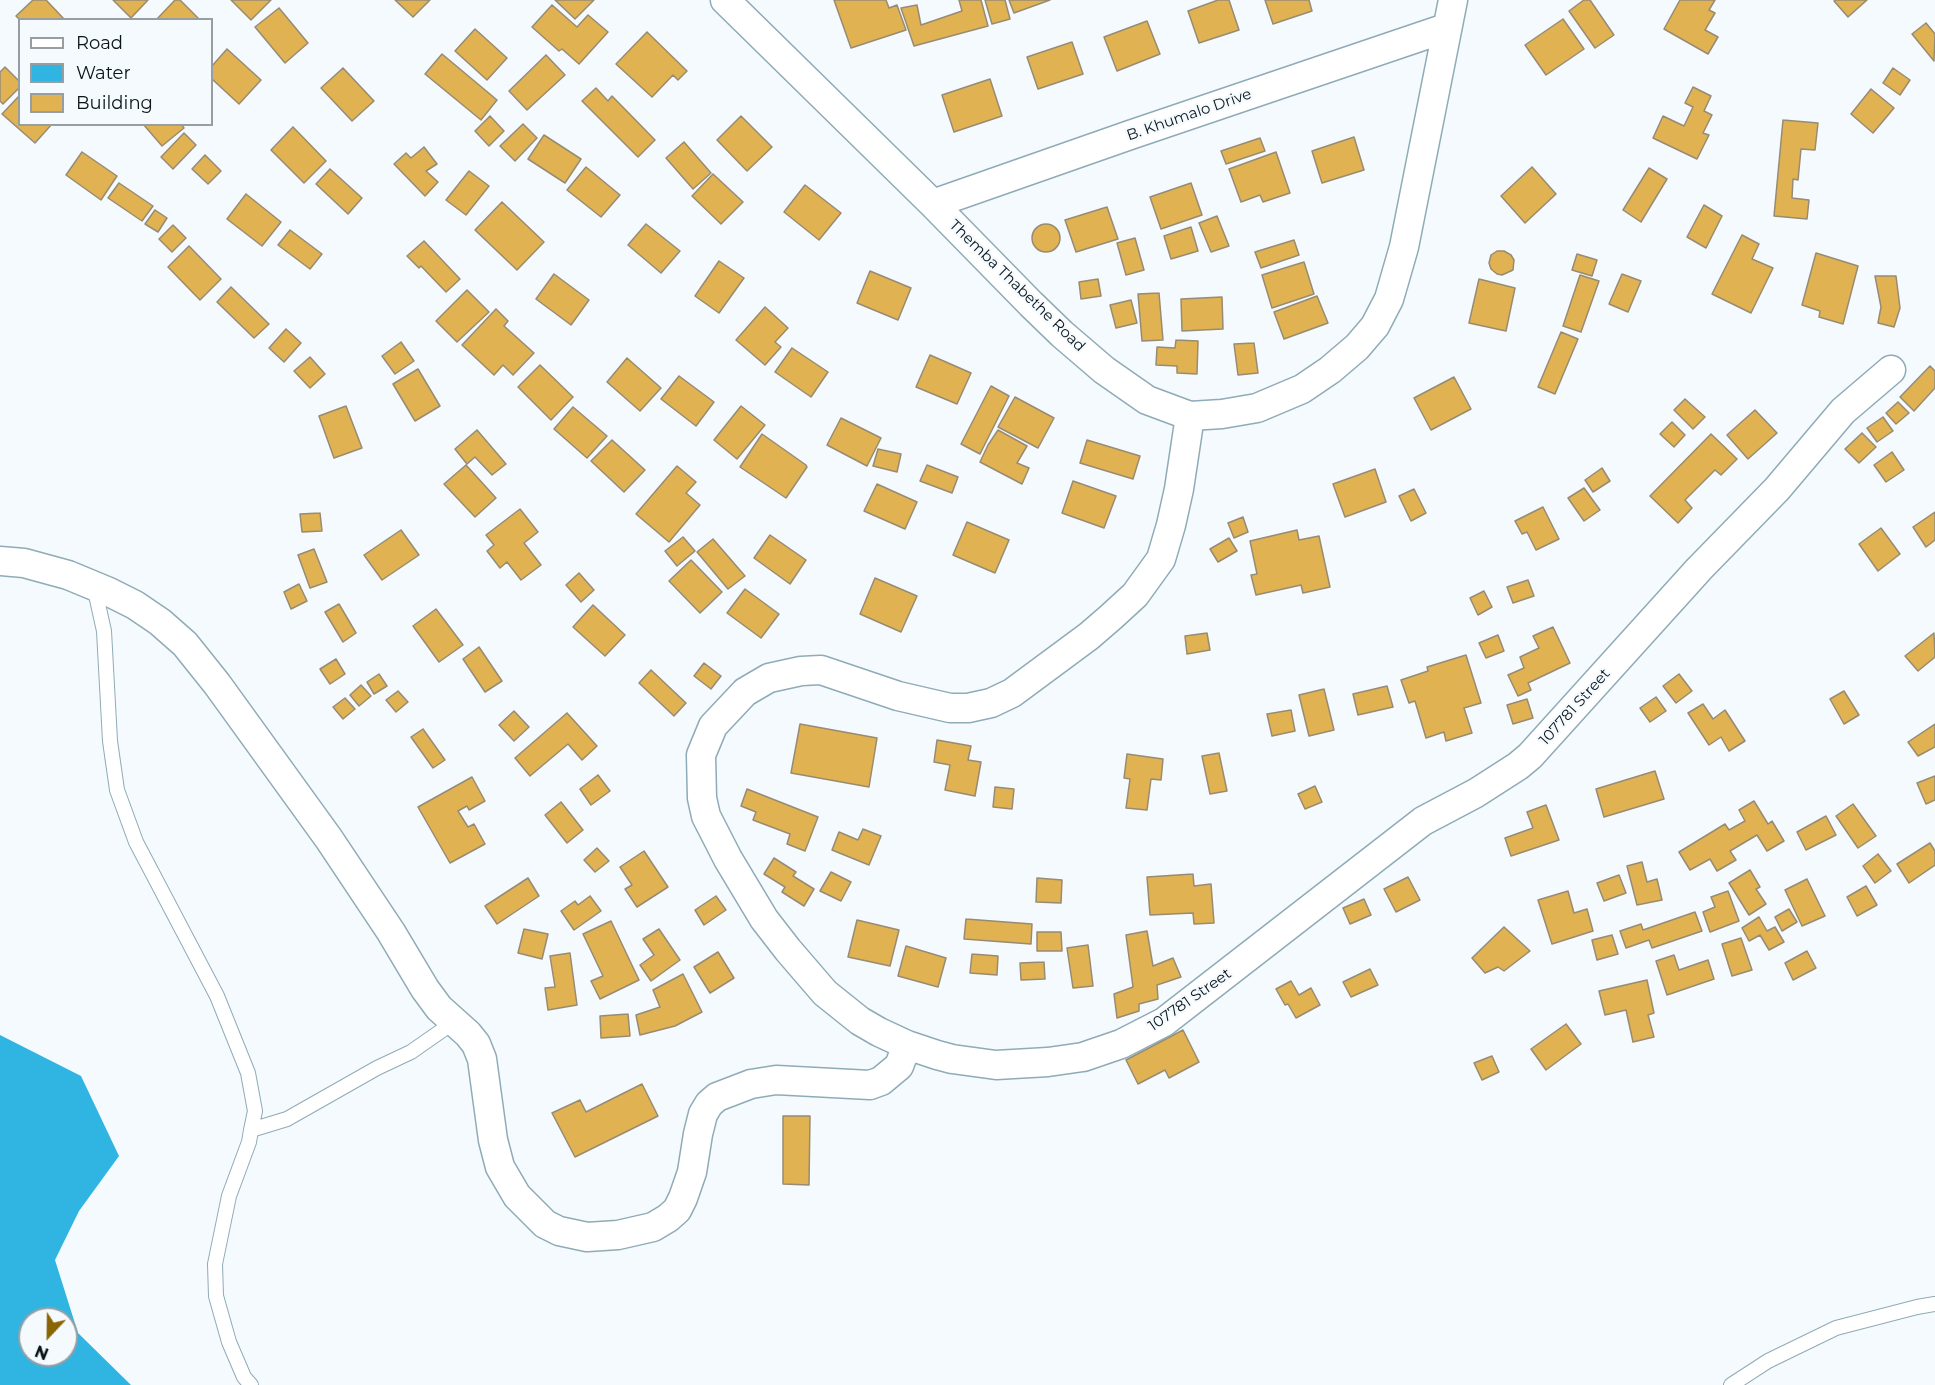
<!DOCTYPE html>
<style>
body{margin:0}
#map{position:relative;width:1935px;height:1385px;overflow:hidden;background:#f4fafd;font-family:Montserrat,sans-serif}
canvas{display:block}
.legend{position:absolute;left:18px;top:18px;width:195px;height:108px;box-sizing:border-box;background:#f4fafd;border:2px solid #969ea2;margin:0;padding:8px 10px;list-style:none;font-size:18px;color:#0a1419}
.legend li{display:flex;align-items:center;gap:12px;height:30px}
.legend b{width:30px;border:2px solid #969ea2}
.north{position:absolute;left:18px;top:1307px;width:60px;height:60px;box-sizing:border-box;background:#f4fafd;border:2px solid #969ea2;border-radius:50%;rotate:202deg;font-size:16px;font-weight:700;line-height:24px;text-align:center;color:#0a1419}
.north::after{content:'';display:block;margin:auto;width:21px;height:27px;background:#8a6503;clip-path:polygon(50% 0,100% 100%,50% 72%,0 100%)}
</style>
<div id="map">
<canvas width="1935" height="1385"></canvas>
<ul class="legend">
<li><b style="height:8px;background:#fff"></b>Road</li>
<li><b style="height:16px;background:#30b5e2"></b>Water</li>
<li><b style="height:16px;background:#e1b251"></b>Building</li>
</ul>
<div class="north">N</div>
</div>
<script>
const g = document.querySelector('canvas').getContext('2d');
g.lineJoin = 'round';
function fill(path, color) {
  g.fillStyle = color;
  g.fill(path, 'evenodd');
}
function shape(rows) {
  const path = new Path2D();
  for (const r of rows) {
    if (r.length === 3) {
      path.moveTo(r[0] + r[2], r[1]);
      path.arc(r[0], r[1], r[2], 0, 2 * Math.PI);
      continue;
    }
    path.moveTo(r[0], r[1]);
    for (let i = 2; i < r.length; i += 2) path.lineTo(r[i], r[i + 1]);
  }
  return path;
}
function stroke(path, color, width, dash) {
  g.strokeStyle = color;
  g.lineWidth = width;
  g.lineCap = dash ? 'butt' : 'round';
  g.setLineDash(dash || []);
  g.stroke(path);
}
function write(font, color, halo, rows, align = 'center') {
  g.font = font + ' Montserrat,sans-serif';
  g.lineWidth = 4.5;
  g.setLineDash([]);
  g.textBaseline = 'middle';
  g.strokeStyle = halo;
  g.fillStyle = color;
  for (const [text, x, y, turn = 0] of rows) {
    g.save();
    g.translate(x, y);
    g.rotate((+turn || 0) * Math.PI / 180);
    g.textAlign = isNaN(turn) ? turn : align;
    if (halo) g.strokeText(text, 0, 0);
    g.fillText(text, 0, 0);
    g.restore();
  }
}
const water = shape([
 [0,1035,81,1076,119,1156,79,1211,55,1260,78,1333,131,1385,0,1385],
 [30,1319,66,1319,66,1355,30,1355]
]);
const building = shape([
 [33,0,46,0,65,20,20,20,16,16,33,0],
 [113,0,148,0,131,18,113,0],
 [175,0,180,0,200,20,156,20,175,0],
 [231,0,271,0,251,20,231,0],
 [395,0,430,0,413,17,395,0],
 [555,0,594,0,575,19,555,0],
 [834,0,886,0,889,8,897,5,906,30,851,48,834,0],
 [959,0,981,0,988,26,914,46,901,8,917,5,921,25,962,11,959,0],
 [985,0,1005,0,1010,19,992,24,985,0],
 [1009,0,1050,0,1014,13,1009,0],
 [1218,0,1229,0,1239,30,1199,43,1188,11,1218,0],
 [1265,0,1309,0,1312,11,1273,24,1265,0],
 [1584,0,1590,0,1614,35,1595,48,1569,11,1584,0],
 [1680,0,1715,0,1709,10,1715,13,1705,30,1718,37,1708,54,1664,29,1680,0],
 [1836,0,1867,0,1848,17,1834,1,1836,0],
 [552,5,577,27,588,15,608,32,579,64,562,49,559,51,532,27,552,5],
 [279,8,308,43,285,63,255,27,279,8],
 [1563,19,1584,49,1546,75,1525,45,1563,19],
 [1147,21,1160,54,1117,71,1104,37,1147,21],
 [1926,23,1935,34,1934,61,1912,34,1926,23],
 [475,29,507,58,487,80,455,51,475,29],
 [647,32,687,71,678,80,673,75,652,97,616,64,647,32],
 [1072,42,1083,74,1038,89,1027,57,1072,42],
 [227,49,261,80,239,104,212,79,212,66,227,49],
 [442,54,497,100,481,120,425,74,442,54],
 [546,55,565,75,527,110,509,91,546,55],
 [5,67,20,82,20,87,3,104,0,101,0,72,5,67],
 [343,68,374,101,352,121,321,88,343,68],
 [1893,68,1910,80,1900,95,1883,83,1893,68],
 [990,79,1002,116,954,132,942,95,990,79],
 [1693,87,1711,96,1704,111,1712,115,1703,133,1709,135,1697,159,1653,138,1663,116,1684,126,1693,107,1685,103,1693,87],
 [596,88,608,101,612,96,655,140,638,157,582,101,596,88],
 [1871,89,1894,108,1873,133,1851,114,1871,89],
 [20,95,20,124,52,124,35,143,2,114,20,95],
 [490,116,504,131,489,146,475,131,490,116],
 [741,116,772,147,747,171,717,140,741,116],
 [1783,120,1818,123,1815,150,1801,149,1798,180,1793,179,1792,198,1809,200,1807,219,1774,216,1783,120],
 [143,124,181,124,184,128,162,146,143,124],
 [523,124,537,138,515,161,500,146,523,124],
 [293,127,326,161,304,183,271,150,293,127],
 [184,133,196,145,173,169,161,157,184,133],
 [544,135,581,159,565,183,528,159,544,135],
 [1354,137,1364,170,1322,183,1312,151,1354,137],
 [1260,138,1265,151,1226,164,1221,151,1260,138],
 [684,142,711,173,693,189,666,158,684,142],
 [424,147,437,164,426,171,438,182,425,196,394,164,406,153,411,158,424,147],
 [82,152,117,176,101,200,66,175,82,152],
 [1276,152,1290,193,1263,202,1260,195,1241,202,1229,169,1276,152],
 [205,155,221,171,208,184,192,169,205,155],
 [586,167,620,195,601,217,567,190,586,167],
 [1532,167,1556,194,1525,223,1501,196,1532,167],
 [1649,168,1667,179,1641,222,1623,210,1649,168],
 [330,169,362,198,348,214,316,184,330,169],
 [469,171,489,186,466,215,446,200,469,171],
 [713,174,743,202,721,224,692,196,713,174],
 [119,183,153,206,142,221,108,198,119,183],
 [1191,183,1202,215,1161,229,1150,197,1191,183],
 [805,185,841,213,819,240,784,212,805,185],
 [246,194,281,222,262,246,227,219,246,194],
 [502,202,544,242,517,270,475,230,502,202],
 [1704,205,1722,216,1706,248,1687,237,1704,205],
 [1107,207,1118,239,1076,252,1065,220,1107,207],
 [155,210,167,218,158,232,145,224,155,210],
 [1217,216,1229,246,1211,252,1199,223,1217,216],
 [646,224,680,251,661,273,628,245,646,224],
 [1046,238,14],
 [173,225,186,238,172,252,159,239,173,225],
 [1191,227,1198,251,1171,259,1164,236,1191,227],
 [290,230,322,254,310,269,278,245,290,230],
 [1742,235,1759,244,1752,259,1773,268,1751,313,1712,294,1742,235],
 [1135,238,1144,270,1126,275,1117,243,1135,238],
 [1294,240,1299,255,1261,268,1255,252,1294,240],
 [424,241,460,279,446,292,421,266,419,268,407,256,424,241],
 [189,246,221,279,200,300,168,267,189,246],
 [1497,251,1504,251,1511,255,1514,260,1513,270,1502,275,1497,274,1491,269,1489,263,1491,255,1497,251],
 [1816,253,1858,266,1843,324,1819,317,1820,311,1802,305,1816,253],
 [1577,254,1597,260,1592,276,1572,270,1577,254],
 [719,261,744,278,719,313,695,296,719,261],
 [1304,262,1314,294,1272,308,1262,275,1304,262],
 [870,271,911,288,898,320,857,303,870,271],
 [554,274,589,300,571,325,536,299,554,274],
 [1622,274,1641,281,1628,312,1609,304,1622,274],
 [1580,275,1599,281,1581,332,1563,326,1580,275],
 [1875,276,1896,276,1900,308,1894,327,1878,323,1881,307,1875,276],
 [1098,279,1101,296,1081,299,1079,282,1098,279],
 [1479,279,1515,288,1506,331,1469,323,1479,279],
 [231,287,269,324,254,338,217,302,231,287],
 [467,290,489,312,457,342,436,321,467,290],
 [1159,293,1163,340,1142,341,1138,294,1159,293],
 [1317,296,1328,323,1284,339,1274,312,1317,296],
 [1222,297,1223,329,1182,331,1181,299,1222,297],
 [1131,300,1137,323,1116,328,1110,305,1131,300],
 [765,307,788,328,775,342,781,347,765,365,736,340,765,307],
 [496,309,508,321,504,326,534,353,513,375,503,365,494,375,462,345,496,309],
 [286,329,301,343,284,362,269,348,286,329],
 [1561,332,1578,339,1555,394,1538,387,1561,332],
 [1176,340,1198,341,1197,374,1177,373,1177,366,1156,365,1157,347,1175,348,1176,340],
 [401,342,414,361,395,374,382,356,401,342],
 [1254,343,1258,373,1238,375,1234,344,1254,343],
 [792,348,828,372,811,397,775,372,792,348],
 [930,355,971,373,957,404,916,387,930,355],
 [310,357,325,374,310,388,294,371,310,357],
 [627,358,661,388,640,411,607,382,627,358],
 [540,365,573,397,551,420,518,387,540,365],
 [1930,366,1935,371,1935,388,1914,411,1900,397,1930,366],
 [418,369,440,406,415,421,393,384,418,369],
 [679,376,714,402,696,426,661,399,679,376],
 [1454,377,1471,409,1431,430,1414,398,1454,377],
 [991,386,1009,396,980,454,961,444,991,386],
 [1015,397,1054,418,1038,448,998,427,1015,397],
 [1685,399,1705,417,1693,429,1674,410,1685,399],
 [1898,402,1909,413,1896,424,1886,413,1898,402],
 [346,406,362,448,334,458,319,416,346,406],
 [741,406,765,425,737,459,714,440,741,406],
 [573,407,607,436,587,458,554,429,573,407],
 [1755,410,1777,433,1748,459,1727,435,1755,410],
 [1883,417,1893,431,1877,442,1867,428,1883,417],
 [841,418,881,438,867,466,827,445,841,418],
 [1672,422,1685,435,1674,447,1660,434,1672,422],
 [477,430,506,464,492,475,475,457,467,464,455,449,477,430],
 [998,430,1027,446,1017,463,1029,468,1022,484,980,462,988,445,998,430],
 [1862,433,1876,447,1859,463,1845,449,1862,433],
 [762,434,806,465,807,467,786,498,740,467,762,434],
 [1711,434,1737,459,1721,475,1715,470,1685,500,1692,508,1678,523,1650,496,1711,434],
 [612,440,645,470,624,492,591,461,612,440],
 [1087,440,1140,456,1133,479,1080,463,1087,440],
 [878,449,901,454,897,472,873,466,878,449],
 [1892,452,1904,470,1886,482,1874,465,1892,452],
 [466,465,496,498,475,517,444,484,466,465],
 [927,465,958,477,952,493,920,481,927,465],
 [677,466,696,482,686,493,700,505,669,542,636,514,677,466],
 [1602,468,1610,481,1593,492,1585,480,1602,468],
 [1375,469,1386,502,1345,517,1333,484,1375,469],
 [1073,481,1116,496,1104,528,1062,513,1073,481],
 [877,484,917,502,905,529,864,511,877,484],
 [1584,488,1600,510,1584,521,1568,498,1584,488],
 [1414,489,1426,513,1411,521,1399,496,1414,489],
 [1543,507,1559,539,1536,550,1527,532,1522,534,1515,521,1543,507],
 [520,509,538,532,524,543,541,565,521,580,507,562,500,568,487,551,494,545,486,535,520,509],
 [1935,512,1935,540,1926,547,1913,527,1935,512],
 [320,513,322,531,302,532,300,514,320,513],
 [1243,517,1248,532,1234,538,1228,523,1243,517],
 [967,522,1009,540,995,573,953,555,967,522],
 [1881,528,1900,554,1878,571,1859,544,1881,528],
 [401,530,419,555,382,580,364,555,401,530],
 [1297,530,1299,540,1319,536,1330,587,1303,593,1301,585,1256,595,1251,575,1257,574,1250,541,1297,530],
 [770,535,806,560,790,584,754,558,770,535],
 [683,537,695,551,677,566,665,551,683,537],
 [1229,538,1237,551,1218,562,1210,549,1229,538],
 [713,539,745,576,728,589,697,552,713,539],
 [314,549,327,582,310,588,298,555,314,549],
 [691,560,722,592,700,613,669,581,691,560],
 [579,573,594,590,581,602,566,585,579,573],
 [875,578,917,596,901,632,860,614,875,578],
 [1528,580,1534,596,1513,603,1507,587,1528,580],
 [299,584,307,601,291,609,284,592,299,584],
 [745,589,779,614,761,638,727,613,745,589],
 [1484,591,1492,607,1478,615,1470,598,1484,591],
 [339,604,356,633,343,642,325,612,339,604],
 [593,605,625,635,605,656,573,627,593,605],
 [436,609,463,645,439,662,413,626,436,609],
 [1553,627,1570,663,1528,683,1531,690,1518,696,1508,675,1524,668,1520,657,1539,648,1533,636,1553,627],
 [1207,633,1210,650,1187,654,1185,636,1207,633],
 [1934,633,1935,657,1918,671,1905,656,1934,633],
 [1498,635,1504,651,1486,658,1479,643,1498,635],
 [479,647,502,681,485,692,463,659,479,647],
 [1466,655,1481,703,1464,708,1472,733,1446,741,1444,732,1426,738,1415,701,1409,703,1401,680,1428,671,1427,667,1466,655],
 [336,659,345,674,330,684,320,669,336,659],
 [704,663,721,676,711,689,694,676,704,663],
 [651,670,686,703,674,716,639,683,651,670],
 [379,674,387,686,374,694,367,682,379,674],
 [1679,674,1692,691,1676,703,1663,686,1679,674],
 [361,685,371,696,359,706,350,695,361,685],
 [1387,686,1393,707,1358,715,1353,694,1387,686],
 [1324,689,1334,730,1309,736,1299,695,1324,689],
 [398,691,408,702,396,712,386,700,398,691],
 [1844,691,1859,715,1844,724,1830,699,1844,691],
 [1656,697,1666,711,1650,722,1640,708,1656,697],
 [345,698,355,709,343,719,333,707,345,698],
 [1527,699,1533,718,1513,724,1507,705,1527,699],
 [1703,704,1713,719,1725,710,1745,741,1729,751,1721,737,1709,745,1688,713,1703,704],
 [1291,710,1295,731,1272,736,1267,714,1291,710],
 [514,711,529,727,514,741,499,725,514,711],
 [567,713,597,746,582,760,568,744,530,776,515,758,567,713],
 [800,724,877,738,869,787,791,773,800,724],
 [1935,724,1935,747,1918,756,1908,742,1935,724],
 [423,729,445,760,433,768,411,737,423,729],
 [937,740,971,746,968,760,981,762,975,796,945,790,950,765,934,762,937,740],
 [1219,753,1227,791,1210,794,1202,756,1219,753],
 [1127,754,1163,759,1161,780,1151,779,1147,810,1126,808,1130,779,1124,778,1127,754],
 [1655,771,1664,799,1604,817,1596,789,1655,771],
 [598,775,610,791,591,805,580,789,598,775],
 [1935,776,1935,800,1926,804,1917,783,1935,776],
 [472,777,485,801,469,810,467,806,458,811,468,827,474,824,485,844,450,863,418,807,472,777],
 [1315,786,1322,802,1305,809,1298,794,1315,786],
 [995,787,1014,789,1012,809,993,807,995,787],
 [747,789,818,817,805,851,787,844,790,834,753,820,756,812,741,806,747,789],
 [1754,801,1768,824,1772,821,1784,841,1767,851,1757,835,1730,851,1736,860,1717,871,1710,859,1690,870,1679,852,1725,824,1729,830,1745,821,1739,810,1754,801],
 [561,802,583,830,567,843,545,815,561,802],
 [1853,804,1876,836,1858,848,1836,816,1853,804],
 [1546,805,1559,840,1511,856,1505,838,1533,828,1527,812,1546,805],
 [1826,816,1836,835,1806,850,1797,832,1826,816],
 [863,829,881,836,869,865,832,850,839,832,858,840,863,829],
 [1930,843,1935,851,1935,865,1909,883,1897,864,1930,843],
 [597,848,609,861,595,872,584,860,597,848],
 [644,851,668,887,637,907,625,889,632,885,620,867,644,851],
 [1878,854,1891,871,1875,883,1863,866,1878,854],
 [774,858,796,872,793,876,814,889,804,906,782,892,785,887,764,874,774,858],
 [1642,862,1647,882,1657,879,1662,900,1637,905,1627,866,1642,862],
 [1750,870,1760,887,1756,889,1766,904,1749,915,1729,883,1750,870],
 [831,872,851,882,841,901,820,891,831,872],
 [1193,874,1194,886,1211,884,1214,923,1194,924,1193,913,1150,915,1147,877,1193,874],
 [1619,875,1626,893,1604,901,1597,883,1619,875],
 [1408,877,1420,900,1396,912,1384,889,1408,877],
 [528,878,539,896,497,924,485,906,528,878],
 [1037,878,1062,880,1061,903,1036,902,1037,878],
 [1807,879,1825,916,1802,926,1785,890,1807,879],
 [1866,886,1877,905,1857,916,1847,897,1866,886],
 [1568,891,1574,913,1587,909,1593,931,1552,944,1538,900,1568,891],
 [1728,891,1739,921,1710,932,1703,912,1715,907,1711,897,1728,891],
 [590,896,601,911,574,930,561,911,575,901,578,905,590,896],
 [716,896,726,910,704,925,695,910,716,896],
 [1364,899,1371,915,1350,924,1343,908,1364,899],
 [1789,909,1797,922,1782,931,1775,917,1789,909],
 [1695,912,1702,931,1652,948,1649,940,1626,948,1620,931,1641,924,1643,930,1695,912],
 [1759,917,1767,931,1775,927,1784,942,1769,950,1760,935,1749,941,1742,928,1759,917],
 [966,919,1032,924,1031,944,964,939,966,919],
 [857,920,899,930,890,966,848,957,857,920],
 [611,921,639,980,600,999,591,981,603,976,583,934,611,921],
 [1504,927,1530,951,1504,971,1498,967,1485,973,1472,958,1504,927],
 [524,929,548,934,542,959,518,953,524,929],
 [659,929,680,960,651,981,640,965,654,955,643,939,659,929],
 [1147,931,1153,966,1173,958,1181,977,1157,985,1158,999,1139,1004,1139,1011,1117,1018,1114,994,1133,987,1126,935,1147,931],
 [1037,932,1061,932,1062,951,1037,951,1037,932],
 [1612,935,1618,954,1597,960,1592,940,1612,935],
 [1741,938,1752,970,1732,976,1722,944,1741,938],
 [1088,945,1093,986,1073,988,1067,948,1088,945],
 [906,946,946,958,938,987,898,976,906,946],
 [1807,951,1816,968,1793,980,1785,963,1807,951],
 [718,952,734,978,710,993,694,967,718,952],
 [570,953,577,1005,548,1010,545,988,555,987,550,956,570,953],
 [972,954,998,956,997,975,970,973,972,954],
 [1674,955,1679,970,1708,960,1714,979,1667,995,1656,961,1674,955],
 [1044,962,1045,979,1021,980,1020,963,1044,962],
 [1370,969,1378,985,1351,997,1343,982,1370,969],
 [683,974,702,1012,675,1026,640,1035,636,1015,660,1007,653,990,683,974],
 [1647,980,1654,1013,1648,1015,1654,1037,1633,1042,1626,1010,1605,1015,1599,991,1647,980],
 [1291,981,1299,995,1311,988,1320,1005,1296,1018,1288,1004,1285,1005,1276,989,1291,981],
 [628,1014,630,1036,601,1038,600,1016,628,1014],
 [1566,1024,1581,1044,1546,1070,1531,1049,1566,1024],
 [1183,1030,1199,1062,1169,1078,1165,1070,1138,1084,1126,1060,1183,1030],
 [1492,1056,1499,1072,1482,1080,1474,1063,1492,1056],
 [642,1084,658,1116,575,1157,552,1113,580,1100,586,1112,642,1084],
 [783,1116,810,1116,809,1185,783,1184,783,1116]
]);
const lane = shape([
 [94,586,104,631,110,741,117,790,136,842,217,996,248,1073,255,1111,251,1130,249,1142,229,1196,215,1264,216,1296,229,1342,244,1377,251,1385],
 [251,1130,287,1119,377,1068,411,1052,454,1022],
 [1731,1385,1768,1361,1836,1328,1917,1307,1935,1304]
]);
const street = shape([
 [725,0,933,204,1031,304,1062,334,1104,370,1147,400,1190,416,1222,414,1257,408,1302,389,1330,370,1357,347,1375,326,1389,299,1404,247,1453,0],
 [933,204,1130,135,1446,28],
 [1190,416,1179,489,1171,525,1161,559,1135,595,1111,617,1089,636,1012,693,991,703,968,708,950,708,898,696,821,670,801,671,769,678,745,692,713,726,701,755,702,798,706,816,728,859,764,919,788,950,825,993,860,1021,879,1032,907,1045,937,1055,952,1059,996,1065,1048,1062,1083,1057,1121,1044,1164,1022,1423,821,1476,793,1518,766,1530,756,1699,569,1777,489,1843,411,1891,370],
 [0,561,24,563,68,575,109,592,135,605,160,622,185,644,217,684,329,839,391,932,425,989,439,1008,468,1034,476,1044,482,1059,493,1140,500,1167,517,1196,545,1224,559,1231,587,1237,618,1235,653,1227,668,1218,677,1210,683,1198,692,1172,698,1134,703,1114,709,1104,717,1097,751,1084,776,1080,870,1085,881,1081,899,1066,907,1045]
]);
const streetNames = [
 ["B. Khumalo Drive",1189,115,-19],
 ["Themba Thabethe Road",1017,286,44],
 ["107781 Street",1575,707,-48],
 ["107781 Street",1190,1000,-35]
];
fill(water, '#30b5e2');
fill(building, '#e1b251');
stroke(building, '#978b74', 1.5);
stroke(lane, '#8fabb7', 16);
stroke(street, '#8fabb7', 31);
stroke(lane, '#fff', 14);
stroke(street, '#fff', 28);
write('15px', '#0a1419', '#f4fafd', streetNames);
</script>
